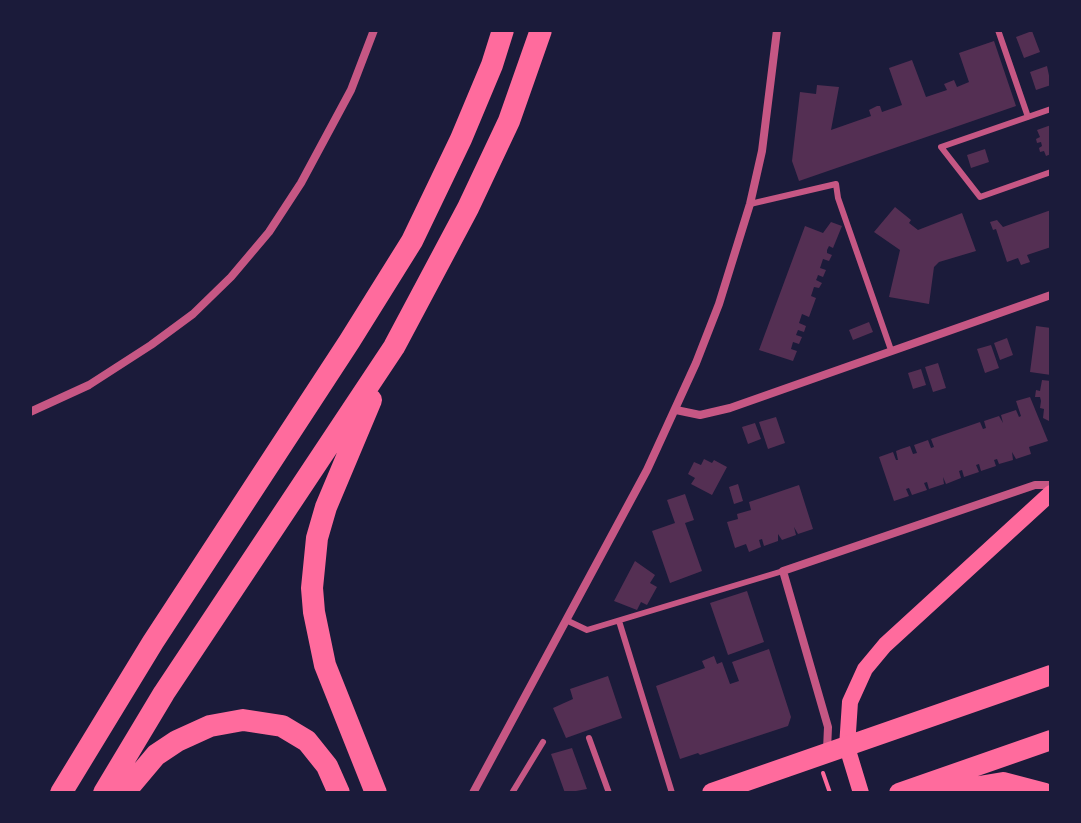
<!DOCTYPE html>
<style>
body{margin:0}
#map{position:relative;width:1081px;height:823px;overflow:hidden;background:#1b1b3a;font-family:Commissioner,sans-serif}
canvas{display:block}
.frame{position:absolute;inset:0;border:32px solid #1b1b3a;pointer-events:none}
</style>
<div id="map">
<canvas width="1081" height="823"></canvas>
<div class="frame"></div>
</div>
<script>
const g = document.querySelector('canvas').getContext('2d');
g.lineJoin = 'round';
function fill(path, color) {
  g.fillStyle = color;
  g.fill(path, 'evenodd');
}
function shape(rows) {
  const path = new Path2D();
  for (const r of rows) {
    path.moveTo(r[0], r[1]);
    for (let i = 2; i < r.length; i += 2) path.lineTo(r[i], r[i + 1]);
  }
  return path;
}
function stroke(path, color, width, dash) {
  g.strokeStyle = color;
  g.lineWidth = width;
  g.lineCap = dash ? 'butt' : 'round';
  g.setLineDash(dash || []);
  g.stroke(path);
}
const building = shape([
 [1032,31,1040,52,1024,58,1016,37],
 [994,41,1016,106,799,181,792,161,800,92,816,94,817,85,839,87,831,130,871,116,869,110,877,106,880,106,882,112,902,105,889,68,912,60,926,97,947,90,944,84,954,80,957,87,969,82,959,53],
 [1047,66,1051,85,1036,90,1030,72],
 [1051,125,1051,154,1046,156,1044,151,1040,152,1039,148,1042,146,1041,142,1037,143,1036,139,1040,137,1037,130],
 [985,149,989,162,971,168,967,155],
 [895,207,911,220,909,223,918,230,962,213,976,251,939,262,934,267,929,304,889,297,900,250,874,232],
 [1051,210,1051,247,1027,255,1030,262,1021,265,1018,258,1007,262,996,229,993,230,990,222,997,220,1003,227],
 [831,222,842,226,833,248,829,246,827,250,827,253,832,255,829,261,823,259,820,268,826,270,823,277,818,275,817,278,816,280,822,283,819,288,814,287,811,296,816,298,809,317,802,314,799,323,806,326,804,332,798,330,796,335,802,337,799,344,793,342,791,349,797,351,793,361,759,350,805,226,823,233],
 [869,322,873,332,853,340,849,330],
 [1036,326,1051,328,1051,375,1030,372],
 [1007,338,1013,355,1000,360,994,343],
 [991,345,999,368,985,373,977,349],
 [938,363,946,388,933,392,925,367],
 [921,369,926,385,913,389,908,373],
 [1042,380,1051,381,1051,422,1043,418,1044,409,1040,408,1041,401,1040,397,1035,397,1036,390,1040,391],
 [1030,397,1048,441,1029,447,1031,454,1016,459,1012,452,1013,460,999,464,997,459,994,460,996,466,981,471,979,464,976,465,979,472,964,477,962,470,959,471,961,478,946,484,943,477,944,484,929,489,927,482,924,483,927,490,912,495,909,488,906,489,909,496,894,501,879,457,893,452,896,460,898,460,896,451,901,449,910,446,913,454,917,453,914,445,928,440,931,448,934,447,931,439,980,422,983,429,986,428,984,421,999,416,1003,423,1001,415,1016,410,1019,417,1021,416,1016,401],
 [776,417,785,443,768,449,759,422],
 [755,423,761,439,748,444,742,427],
 [704,459,712,463,714,460,727,467,712,495,691,484,695,478,688,474,694,462,701,465],
 [738,484,743,501,734,504,729,487],
 [799,485,813,529,798,534,794,527,796,535,782,540,778,534,778,541,764,546,762,539,759,540,761,547,749,552,746,544,735,548,727,522,738,519,737,514,751,510,749,502],
 [685,494,694,520,685,523,702,571,670,583,652,531,675,523,667,500],
 [635,561,655,575,650,583,657,587,647,605,641,602,637,610,614,601],
 [747,591,764,642,728,655,710,603],
 [769,649,791,717,788,726,700,755,698,753,680,759,656,686,705,668,702,661,714,656,717,664,722,662,730,684,739,681,732,662],
 [608,676,622,718,566,738,553,708,573,699,570,689],
 [572,748,587,789,565,793,551,754]
]);
const path = shape([
 [823,773,830,793]
]);
const service = shape([
 [998,30,1028,117],
 [1051,109,941,147,980,197,1051,172],
 [750,204,836,184,838,198,891,350],
 [566,620,587,630,783,571],
 [619,621,672,793],
 [589,738,609,793],
 [512,793,543,742]
]);
const minor = shape([
 [676,410,700,415,730,408,1051,295],
 [30,412,89,385,151,345,193,314,231,277,269,232,301,183,351,90,374,30],
 [827,750,828,727,783,571,1035,485,1051,485],
 [473,793,647,470,696,363,719,304,750,204,762,151,777,30]
]);
const secondary = shape([
 [861,793,847,747,850,702,865,669,885,645,1051,493]
]);
const trunk = shape([
 [712,793,1051,675],
 [899,793,1051,740],
 [937,793,1003,782,1045,793]
]);
const motorway = shape([
 [371,400,326,507,317,538,312,588,314,612,325,665,376,793],
 [61,793,153,642,349,342,412,241,461,139,492,65,503,30],
 [104,793,164,693,394,347,468,208,509,121,541,30],
 [124,793,156,755,177,741,210,726,243,720,282,726,307,741,327,766,339,793]
]);
fill(building, '#542f53');
stroke(path, '#ff6b9d', 4);
stroke(service, '#c65784', 6);
stroke(minor, '#c65784', 8);
stroke(secondary, '#ff6b9d', 16);
stroke(trunk, '#ff6b9d', 20);
stroke(motorway, '#ff6b9d', 22);
</script>
